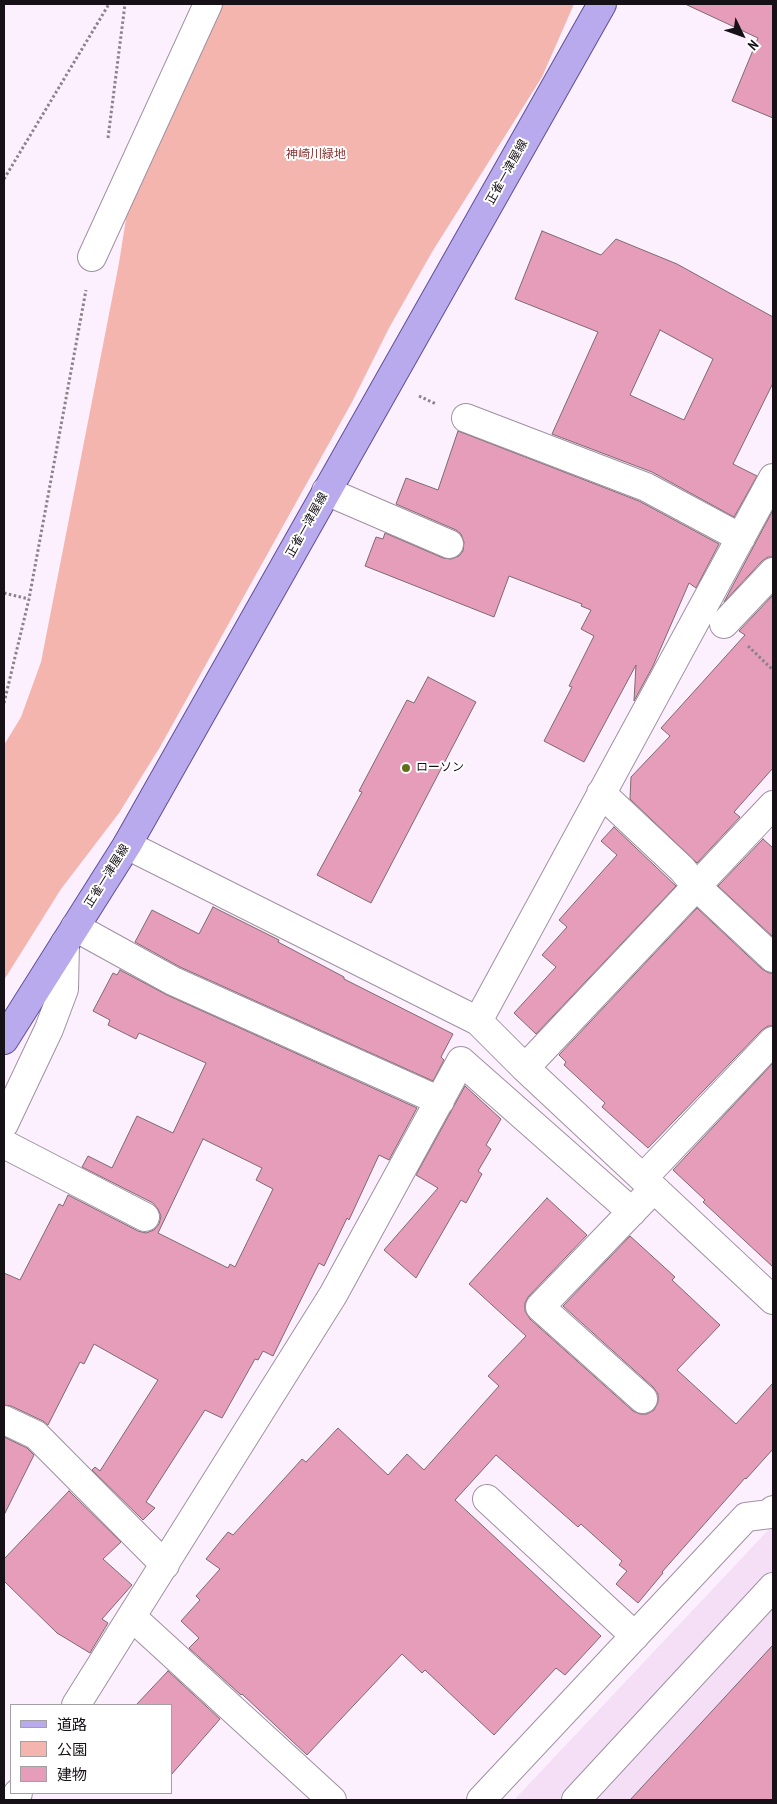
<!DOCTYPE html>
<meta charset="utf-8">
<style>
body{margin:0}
#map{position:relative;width:777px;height:1804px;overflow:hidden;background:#fceffe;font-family:"PT Sans Narrow","Noto Sans JP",sans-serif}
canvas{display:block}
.frame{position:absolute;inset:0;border:5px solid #161116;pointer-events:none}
.legend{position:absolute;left:10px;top:1704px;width:162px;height:90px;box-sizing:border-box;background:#fff;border:1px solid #a2a0a2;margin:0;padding:6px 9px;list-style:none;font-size:15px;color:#161116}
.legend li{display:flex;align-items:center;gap:10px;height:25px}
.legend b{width:25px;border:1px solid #a2a0a2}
.north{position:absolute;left:717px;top:10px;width:50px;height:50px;-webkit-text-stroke:4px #fff;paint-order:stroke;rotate:132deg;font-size:14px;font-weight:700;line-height:20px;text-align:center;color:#161116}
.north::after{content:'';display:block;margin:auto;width:18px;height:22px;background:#161116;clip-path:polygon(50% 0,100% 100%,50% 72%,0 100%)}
</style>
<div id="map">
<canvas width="777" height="1804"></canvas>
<div class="frame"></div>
<ul class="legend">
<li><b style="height:6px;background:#b8aaec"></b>道路</li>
<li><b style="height:14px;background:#f5b5af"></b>公園</li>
<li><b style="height:14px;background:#e59dba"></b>建物</li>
</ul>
<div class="north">N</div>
</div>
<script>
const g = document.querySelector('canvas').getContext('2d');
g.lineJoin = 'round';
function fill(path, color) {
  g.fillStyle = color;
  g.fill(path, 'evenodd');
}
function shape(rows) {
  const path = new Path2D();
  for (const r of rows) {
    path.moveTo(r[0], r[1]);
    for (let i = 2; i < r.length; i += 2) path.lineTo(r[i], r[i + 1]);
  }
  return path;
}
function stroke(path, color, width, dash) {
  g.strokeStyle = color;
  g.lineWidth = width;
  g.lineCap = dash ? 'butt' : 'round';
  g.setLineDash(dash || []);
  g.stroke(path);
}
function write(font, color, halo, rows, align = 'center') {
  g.font = font + ' "PT Sans Narrow","Noto Sans JP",sans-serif';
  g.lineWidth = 4;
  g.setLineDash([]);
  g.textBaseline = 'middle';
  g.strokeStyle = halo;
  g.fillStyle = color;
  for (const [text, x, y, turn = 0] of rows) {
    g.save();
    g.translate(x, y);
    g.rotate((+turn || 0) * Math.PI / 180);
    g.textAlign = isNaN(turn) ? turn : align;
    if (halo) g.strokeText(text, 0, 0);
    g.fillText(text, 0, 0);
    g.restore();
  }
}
const built = shape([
 [773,1525,773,1800,514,1800]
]);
const green = shape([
 [223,4,574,4,542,77,432,252,389,328,352,402,160,747,119,813,61,889,4,980,4,745,21,717,41,662,119,263,131,187,197,61]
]);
const building = shape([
 [685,4,773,4,773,118,732,101,758,38,685,4],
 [542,231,601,255,616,239,677,264,773,317,773,383,733,464,757,476,734,517,652,472,552,434,598,332,515,299,542,231],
 [660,330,713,359,684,420,630,395,660,330],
 [458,431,639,501,719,544,696,588,689,583,653,666,634,701,636,665,584,762,544,741,572,687,569,686,594,636,581,629,591,610,581,606,582,604,509,576,494,617,365,566,376,537,383,539,385,533,443,558,451,559,459,556,463,551,464,542,461,534,456,530,396,504,406,478,438,490,458,431],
 [773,510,773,557,768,557,762,561,724,602,773,510],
 [773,595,773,768,734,812,740,817,697,863,630,799,631,777,670,736,661,728,745,635,739,631,773,595],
 [428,677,476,702,371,903,317,875,362,792,359,791,407,700,414,703,428,677],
 [614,827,676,886,536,1034,514,1013,556,967,542,955,567,927,559,920,617,855,601,841,614,827],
 [763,839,773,848,773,937,718,886,763,839],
 [213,907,279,940,278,942,344,977,344,979,453,1034,441,1057,444,1060,433,1081,180,967,135,942,152,910,199,934,213,907],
 [697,908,762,969,769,973,773,973,773,1026,768,1026,762,1030,648,1148,602,1107,605,1103,564,1065,566,1062,559,1055,697,908],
 [120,970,167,995,417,1108,389,1160,379,1155,349,1220,347,1218,324,1266,319,1263,273,1356,263,1351,258,1360,255,1359,222,1418,205,1410,146,1502,155,1508,143,1520,92,1470,95,1467,100,1471,158,1380,94,1344,84,1364,80,1362,48,1425,43,1421,11,1406,4,1405,4,1273,20,1280,59,1204,63,1206,68,1195,138,1231,146,1233,154,1230,159,1224,161,1216,158,1209,153,1203,82,1167,88,1156,112,1168,137,1116,173,1133,206,1063,139,1033,136,1039,108,1025,110,1020,93,1011,113,973,117,975,120,970],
 [203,1139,262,1168,256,1180,273,1189,235,1267,230,1264,228,1268,158,1233,203,1139],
 [773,1063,773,1267,703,1202,705,1200,673,1170,773,1063],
 [465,1086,501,1119,486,1145,491,1149,478,1171,482,1174,466,1203,461,1200,416,1278,384,1250,438,1188,416,1175,465,1086],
 [547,1198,587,1235,528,1297,525,1303,525,1311,530,1319,633,1411,640,1414,647,1414,654,1410,658,1402,658,1394,653,1387,563,1306,630,1236,675,1277,672,1280,720,1325,677,1370,736,1424,773,1383,773,1449,746,1479,745,1478,662,1572,663,1573,638,1603,616,1584,627,1571,619,1565,622,1561,581,1524,578,1527,496,1455,455,1500,601,1636,565,1675,556,1668,494,1735,425,1670,422,1673,402,1654,307,1755,242,1694,241,1695,189,1648,199,1638,181,1621,200,1600,196,1596,220,1569,206,1559,228,1532,233,1535,302,1459,306,1462,338,1428,388,1475,407,1454,424,1470,499,1386,488,1376,526,1336,469,1284,547,1198],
 [4,1437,27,1448,34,1455,4,1515,4,1437],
 [69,1491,121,1542,103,1559,132,1585,102,1619,108,1623,90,1653,57,1633,4,1581,4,1559,69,1491],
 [773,1645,773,1800,630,1800,773,1645],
 [168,1671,220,1719,171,1775,171,1705,136,1705,168,1671]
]);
const path = shape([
 [108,138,125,4],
 [4,179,109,4],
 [419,396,436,404],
 [4,593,29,599],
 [748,646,773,670],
 [4,703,29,599,86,290]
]);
const minor = shape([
 [92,257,208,4],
 [466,418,646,487,741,538],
 [326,491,449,544],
 [724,624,773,572],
 [601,793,682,869,697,887,773,958],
 [127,845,478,1021,525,1068,773,1300],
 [75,927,173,981,440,1101],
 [478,1021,773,478],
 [525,1068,773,805],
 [4,1124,49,1029,64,989,65,943],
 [4,1144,145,1217],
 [643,1178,773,1041],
 [643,1399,540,1307,645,1198],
 [4,1420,36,1435,165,1565],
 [487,1499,635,1636],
 [132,1617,332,1800],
 [76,1705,333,1295,461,1061,632,1212],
 [13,1800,18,1793],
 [481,1800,746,1517,770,1514,773,1510],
 [576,1800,773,1587]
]);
const major = shape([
 [4,1040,127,845,602,4]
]);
const markers = [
 [406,768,5,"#626f1a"]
];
const parkNames = [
 ["神崎川緑地",316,155]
];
const streetNames = [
 ["正雀一津屋線",507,172,-61],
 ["正雀一津屋線",307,525,-61],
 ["正雀一津屋線",107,876,-58]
];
const poiNames = [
 ["ローソン",416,768]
];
fill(built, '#f4dff7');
fill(green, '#f5b5af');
fill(building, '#e59dba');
stroke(building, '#7e6971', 1);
stroke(minor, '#9f91a1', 30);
stroke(major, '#604f99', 30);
stroke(path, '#8b828c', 3, [2.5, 2.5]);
stroke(minor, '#fff', 28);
stroke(major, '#b8aaec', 28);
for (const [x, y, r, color] of markers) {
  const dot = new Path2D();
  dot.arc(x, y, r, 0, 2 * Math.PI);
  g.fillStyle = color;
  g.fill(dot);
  stroke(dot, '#fff', 2);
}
write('12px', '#8a302f', '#fff', parkNames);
write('12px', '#161116', '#fff', streetNames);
write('12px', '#161116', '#fff', poiNames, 'left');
</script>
